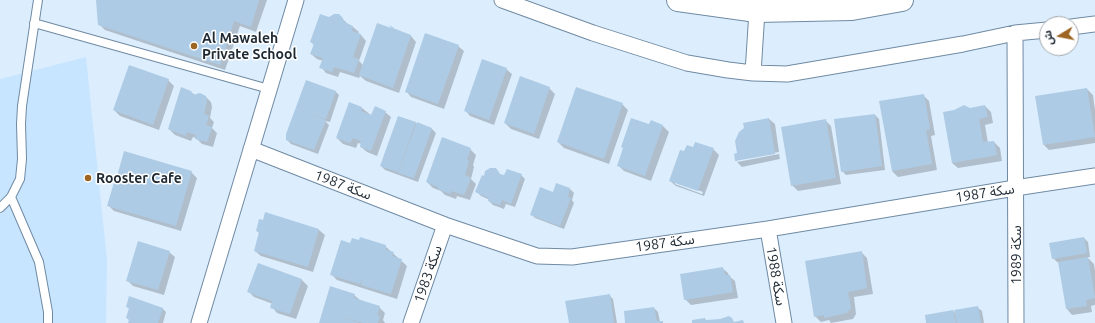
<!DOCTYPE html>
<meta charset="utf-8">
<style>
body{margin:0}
#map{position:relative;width:1095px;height:323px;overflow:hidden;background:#dceefe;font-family:Ubuntu,"Noto Sans Arabic",sans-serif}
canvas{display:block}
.north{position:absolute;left:1039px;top:16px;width:40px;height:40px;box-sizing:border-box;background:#fff;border:1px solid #a5a9ad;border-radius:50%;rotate:260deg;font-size:11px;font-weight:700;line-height:16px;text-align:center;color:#1e2933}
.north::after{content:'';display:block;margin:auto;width:14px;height:18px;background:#9d6422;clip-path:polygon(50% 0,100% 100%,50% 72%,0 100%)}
</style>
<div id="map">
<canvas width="1095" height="323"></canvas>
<div class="north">ش</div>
</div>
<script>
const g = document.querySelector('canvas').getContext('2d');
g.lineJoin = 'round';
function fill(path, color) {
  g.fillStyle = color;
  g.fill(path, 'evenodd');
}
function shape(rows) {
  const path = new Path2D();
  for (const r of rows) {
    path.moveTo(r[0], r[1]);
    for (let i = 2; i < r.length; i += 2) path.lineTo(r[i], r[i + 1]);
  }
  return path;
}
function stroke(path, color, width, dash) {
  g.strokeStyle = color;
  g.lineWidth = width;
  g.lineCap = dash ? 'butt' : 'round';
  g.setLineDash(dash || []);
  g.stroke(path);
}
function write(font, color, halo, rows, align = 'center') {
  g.font = font + ' Ubuntu,"Noto Sans Arabic",sans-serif';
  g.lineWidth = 3;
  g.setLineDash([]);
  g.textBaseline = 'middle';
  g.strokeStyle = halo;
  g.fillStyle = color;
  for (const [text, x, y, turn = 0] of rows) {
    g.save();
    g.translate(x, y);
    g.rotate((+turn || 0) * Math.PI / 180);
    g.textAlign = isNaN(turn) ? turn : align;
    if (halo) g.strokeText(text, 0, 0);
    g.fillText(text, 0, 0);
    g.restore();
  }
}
const built = shape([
 [86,57,107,260,106,323,0,323,0,79]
]);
const shadow = shape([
 [97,0,267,0,256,32,240,26,225,70,105,30,99,24],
 [338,15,348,24,353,27,359,32,358,34,361,35,366,41,359,61,363,65,395,30,411,36,416,42,399,93,366,81,360,76,359,78,340,72,338,77,326,73,321,67,323,61,317,59,311,54,314,45,311,42,329,18],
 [458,46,464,51,444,109,411,97,406,91],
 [506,69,512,74,494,125,470,116,465,110],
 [168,80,174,86,159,130,120,116,114,110],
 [549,88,555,94,539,139,511,129,505,123],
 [1087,89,1093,95,1095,110,1095,143,1049,150,1044,145],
 [335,91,339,95,330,122,325,121,329,125,318,154,291,144,287,140,287,134],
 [191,92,195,95,205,96,211,102,212,107,210,118,214,122,212,128,217,133,213,147,202,144,196,138,193,137,191,141,175,135,169,129],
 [923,95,929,101,935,135,931,136,937,170,898,177,892,171],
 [350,104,362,108,372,116,385,112,391,117,377,156,367,152,361,147,362,144,358,143,356,148,343,144,337,138],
 [622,104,628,110,609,164,564,148,558,142],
 [985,106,991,112,993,123,985,125,988,143,994,142,1000,148,1002,161,958,168,952,163,970,109],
 [875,115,879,119,885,170,846,175,842,171],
 [399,117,432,129,436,133,418,182,385,170,381,166],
 [769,119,775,124,779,152,740,159,736,161,735,155,738,153],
 [825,120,831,126,841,184,798,191,792,185],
 [651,122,663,126,669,132,651,181,624,171,618,165,650,126],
 [693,148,713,149,719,155,704,196,676,186,670,181,685,152],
 [675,182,703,192,702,194,675,184],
 [470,149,476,155,473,165,474,167,471,179,476,184,470,200,457,196,456,199,445,195,441,191,433,188,427,182],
 [779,154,780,159,742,167,737,162],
 [191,172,197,178,181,231,114,211,108,205],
 [521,175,525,179,515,207,506,204,504,209,493,205,489,201,490,200,481,196,477,192,501,176],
 [570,189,574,193,572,200,574,203,564,229,535,218,531,214,553,193],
 [266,214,319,230,325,235,313,272,261,256,255,251,260,234,257,231,264,221],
 [1084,238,1088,242,1090,257,1087,257,1094,264,1095,271,1095,305,1091,306,1092,312,1072,315,1067,309,1059,262,1057,262,1053,258],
 [351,244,385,246,407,266,397,299,337,280,332,275],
 [169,252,175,257,164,295,133,286,127,280],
 [861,252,867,258,873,294,854,297,856,314,853,319,831,323,829,320,821,322,815,316],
 [258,264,302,280,308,286,296,319,277,313,272,307,273,304,254,297,248,291],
 [722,268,728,273,729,276,735,281,738,298,691,305,685,299],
 [354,295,360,300,379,307,385,313,383,320,385,323,320,323],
 [609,295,613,299,617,323,570,323],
 [127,307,162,308,166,312,163,323,129,323,129,320,127,318,130,309],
 [977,307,982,311,984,323,927,323,953,311,956,314],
 [654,308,658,312,660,322,662,322,663,323,626,323]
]);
const building = shape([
 [96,0,259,0,251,27,234,21,220,65,98,25],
 [320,14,329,17,334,14,339,14,343,18,344,22,353,26,352,31,361,34,353,57,359,59,354,73,334,67,332,72,319,68,323,58,310,54,314,44,310,42],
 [377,23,391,28,389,25,394,28,393,28,411,35,393,88,359,75],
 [425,33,459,45,438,104,405,92],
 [482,59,507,68,489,120,464,111],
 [129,65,169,79,153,125,113,110],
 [520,76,550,87,534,134,504,123],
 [306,80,336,91,326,119,311,114,326,120,314,150,286,140,286,134],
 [181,87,191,91,193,95,200,93,206,96,207,101,204,114,209,116,206,125,212,127,207,142,195,139,196,135,187,132,186,136,168,129],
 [576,87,623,103,604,159,557,142],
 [1087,88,1095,137,1043,145,1035,96],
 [924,94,930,129,926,130,932,164,892,171,879,101],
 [349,102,362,107,361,111,371,115,375,106,386,111,371,151,360,147,361,141,353,138,350,143,336,138],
 [964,105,970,108,985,105,988,117,979,119,983,142,994,141,997,155,952,163,943,112,954,110],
 [875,114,882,166,841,172,834,119],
 [398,116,416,122,398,172,380,166],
 [631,118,649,124,651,120,663,125,645,176,617,166,623,148,621,147],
 [769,118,775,154,735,161,734,154,737,153,735,141,739,132,744,128,743,123],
 [826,119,836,178,791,186,781,127],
 [417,122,432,128,414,178,398,173],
 [442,137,471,148,467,160,469,161,465,175,471,178,464,195,452,191,450,194,438,189,438,187,426,182],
 [695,142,714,148,698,191,669,181,680,150,684,151,687,145,693,147],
 [124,151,192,171,176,226,107,206,115,179,116,180],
 [490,168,496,168,500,174,504,175,507,169,522,174,511,204,502,200,500,205,488,201,489,198,475,192,482,175,484,176,485,171],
 [556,183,570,188,568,197,571,198,560,226,530,215,540,187,553,192],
 [265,212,319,229,308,267,254,251,259,232,256,231,259,219,263,220],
 [360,237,386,245,386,250,394,252,392,256,402,259,391,294,361,285,363,277,360,284,330,275,341,240,350,243,352,238,359,240],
 [1084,237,1087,253,1052,259,1049,243],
 [138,241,170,251,158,290,126,281],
 [862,251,867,288,848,292,851,308,847,313,824,318,824,315,814,317,805,261],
 [1088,257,1095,298,1086,300,1087,306,1066,309,1058,262],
 [258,263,302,279,290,314,270,308,272,301,247,292],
 [723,267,725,275,730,275,733,292,684,300,680,274],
 [330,286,355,294,354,298,380,306,377,315,380,316,378,323,363,323,341,316,360,323,319,323],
 [610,294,614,323,569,323,565,301],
 [129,296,163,308,158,323,128,323,129,319,126,318,129,308,126,307],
 [978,306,981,323,957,323,954,310],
 [654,307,657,321,663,321,663,323,625,323,624,311],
 [953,310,956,323,926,323,925,315],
 [729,316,732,318,734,322,743,320,744,323,692,323,692,320,705,318,706,320,720,319]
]);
const lane = shape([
 [34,23,269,89],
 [11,197,39,262,48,312,48,323],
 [0,208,11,197,20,179,22,159,21,124,22,106,38,0]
]);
const street = shape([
 [502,0,593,33,687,63,728,70,753,73,787,74,963,44,1015,33,1047,30],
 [1071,27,1095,24],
 [1015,33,1016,323],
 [753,73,757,11],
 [251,149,445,225,537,256,572,257,768,229,1015,188,1095,176],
 [768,229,784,323],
 [199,323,296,0],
 [411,323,445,225]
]);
const secondary = shape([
 [678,0,757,11,852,9,902,0]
]);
const markers = [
 [194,46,4,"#9d6422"],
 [88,178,4,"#9d6422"]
];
const poiNames = [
 ["Al Mawaleh",202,38],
 ["Private School",202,54],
 ["Rooster Cafe",96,178]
];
const streetNames = [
 ["سكة 1987",343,185,21],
 ["سكة 1987",985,193,-9],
 ["سكة 1987",665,243,-8],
 ["سكة 1989",1016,255,-90],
 ["سكة 1983",428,274,-71],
 ["سكة 1988",776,276,80]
];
fill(built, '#c8e5ff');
fill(shadow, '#0003');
fill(building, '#aecbe5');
stroke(lane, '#6f8aa3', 10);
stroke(street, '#6f8aa3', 17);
stroke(secondary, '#6f8aa3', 24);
stroke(lane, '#fff', 8);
stroke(street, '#fff', 15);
stroke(secondary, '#fff', 22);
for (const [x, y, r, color] of markers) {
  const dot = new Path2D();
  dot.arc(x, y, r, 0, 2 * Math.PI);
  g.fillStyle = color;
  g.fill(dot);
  stroke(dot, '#fff', 1.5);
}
write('bold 14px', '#1e2933', '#fff', poiNames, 'left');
write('14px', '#1e2933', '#fff', streetNames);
</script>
